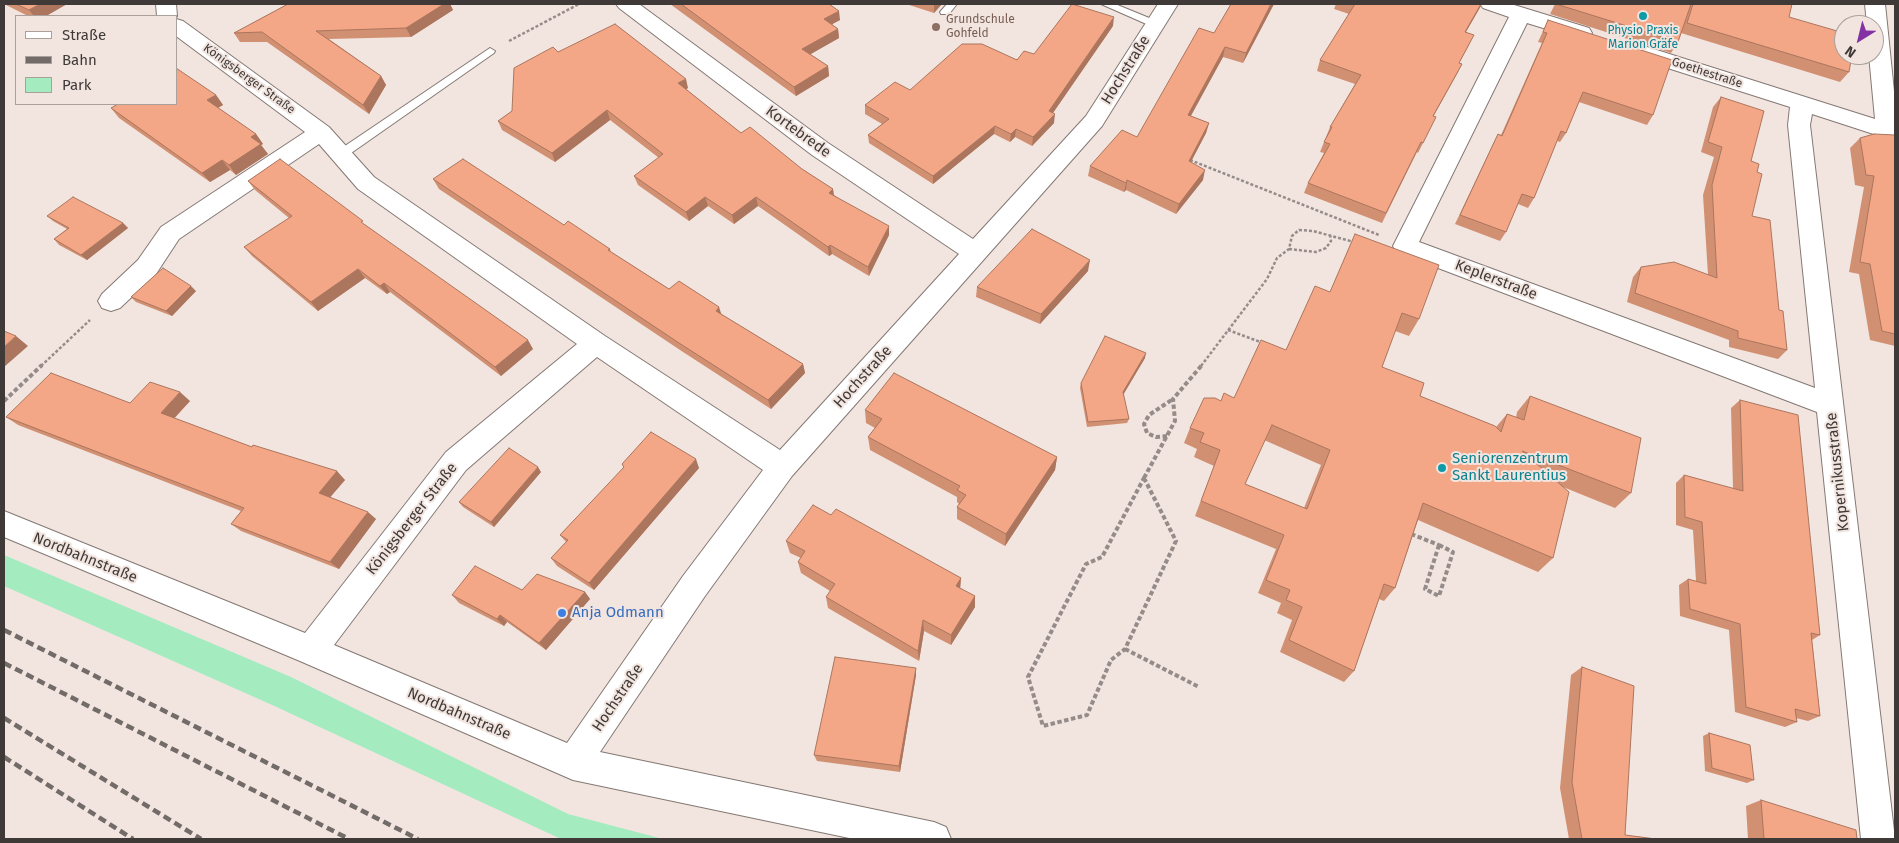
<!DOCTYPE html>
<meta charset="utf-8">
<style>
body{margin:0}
#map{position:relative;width:1899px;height:843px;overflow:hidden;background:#f2e5e0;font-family:"Fira Sans",sans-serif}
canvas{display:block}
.frame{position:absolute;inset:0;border:5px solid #3f3a38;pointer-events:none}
.legend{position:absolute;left:15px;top:15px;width:162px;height:90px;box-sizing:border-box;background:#f2e5e0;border:1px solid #aaa19d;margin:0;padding:6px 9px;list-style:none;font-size:15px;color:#3f3a38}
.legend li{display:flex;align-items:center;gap:10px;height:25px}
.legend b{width:25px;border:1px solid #aaa19d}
.north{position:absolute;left:1834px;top:15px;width:50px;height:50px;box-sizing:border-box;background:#f2e5e0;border:1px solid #aaa19d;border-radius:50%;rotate:216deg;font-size:14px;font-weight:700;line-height:20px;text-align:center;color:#3f3a38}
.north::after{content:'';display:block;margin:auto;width:18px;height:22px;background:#8232a3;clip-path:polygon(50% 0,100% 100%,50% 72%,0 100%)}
</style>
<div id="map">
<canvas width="1899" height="843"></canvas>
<div class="frame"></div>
<ul class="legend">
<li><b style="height:6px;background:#fff"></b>Straße</li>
<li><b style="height:6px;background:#726b68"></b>Bahn</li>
<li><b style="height:14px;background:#a4ebc0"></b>Park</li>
</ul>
<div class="north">N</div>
</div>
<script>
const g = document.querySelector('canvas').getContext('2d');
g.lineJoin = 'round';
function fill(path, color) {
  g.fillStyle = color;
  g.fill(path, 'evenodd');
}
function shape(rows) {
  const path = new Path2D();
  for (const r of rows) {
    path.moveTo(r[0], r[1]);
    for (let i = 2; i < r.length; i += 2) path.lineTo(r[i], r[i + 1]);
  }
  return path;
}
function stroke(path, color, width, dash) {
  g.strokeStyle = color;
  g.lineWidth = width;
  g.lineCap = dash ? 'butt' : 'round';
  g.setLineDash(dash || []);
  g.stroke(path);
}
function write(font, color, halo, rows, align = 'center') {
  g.font = font + ' "Fira Sans",sans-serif';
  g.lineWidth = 4;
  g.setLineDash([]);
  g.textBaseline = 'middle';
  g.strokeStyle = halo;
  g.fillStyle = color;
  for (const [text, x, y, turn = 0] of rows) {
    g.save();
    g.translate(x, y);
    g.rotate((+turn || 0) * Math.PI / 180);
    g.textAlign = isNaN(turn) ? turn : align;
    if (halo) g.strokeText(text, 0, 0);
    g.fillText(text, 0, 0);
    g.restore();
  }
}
const green = shape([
 [4,555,291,677,568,814,663,839,561,839,270,704,4,586]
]);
const pathFar1 = shape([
 [509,41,579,4],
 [1190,160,1379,235],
 [1289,249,1316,252,1326,248,1331,241,1330,234],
 [1228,330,1263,343],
 [41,366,90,320],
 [1201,366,1267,279,1277,258,1289,249,1292,236,1299,230,1313,231,1354,242]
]);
const path = shape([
 [4,401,42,365],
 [1167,436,1156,437,1147,433,1144,424,1149,415,1173,399],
 [1144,478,1176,541,1125,649,1111,660,1087,715,1043,726,1028,677,1086,564,1102,557,1144,478],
 [1144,478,1175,421,1173,399,1202,365],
 [1411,534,1439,545],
 [1439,545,1453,552,1439,596,1425,589,1439,545],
 [1125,649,1199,687]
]);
const service = shape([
 [947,4,957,4,949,14,941,14,940,12,947,4],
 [1101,4,1115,4,1159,22,1160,24,1155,27,1151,26,1101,4],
 [490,48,495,51,494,53,344,158,336,158,334,155,336,152,490,48]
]);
const minor = shape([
 [156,4,176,4,177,16,176,18,157,16,156,4],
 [616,4,639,4,828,143,973,239,1086,116,1158,4,1178,4,1102,126,792,476,705,596,600,752,934,822,946,827,951,839,854,839,573,780,300,661,4,537,4,511,305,633,446,452,577,344,358,189,319,144,179,239,156,274,120,308,111,311,102,308,98,301,102,294,138,260,161,227,305,132,176,36,176,19,183,21,329,127,374,177,605,336,780,450,959,254,812,155,619,8,616,4],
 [597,357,763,470,683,576,567,743,334,645,466,470,597,357],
 [1480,4,1511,4,1589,28,1592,33,1589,38,1582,40,1527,23,1419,242,1815,388,1788,125,1790,107,1630,56,1626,51,1630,46,1637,44,1644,46,1875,119,1869,55,1874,55,1874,25,1867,25,1865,4,1885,4,1895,101,1895,141,1812,114,1810,125,1895,839,1861,839,1817,412,1396,252,1393,246,1509,17,1483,8,1480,4]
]);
const rail = shape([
 [4,630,418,839],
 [4,663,349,839],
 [4,718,201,839],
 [4,757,133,839]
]);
const wall = shape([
 [4,4,67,4,46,16,28,16],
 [288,4,450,4,453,10,411,37,329,39,381,76,386,85,369,114,267,42,240,42,234,33],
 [670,4,829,4,840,20,832,24,838,29,839,38,810,54,828,66,829,76,796,96],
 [906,4,942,4,934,13],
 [1231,4,1274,4,1243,63,1223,57,1190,116,1209,123,1206,133,1191,162,1203,180,1176,214,1126,190,1124,192,1088,176,1090,166,1137,137,1214,33],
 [1336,4,1482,4,1466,32,1469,45,1459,63,1462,64,1433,116,1436,117,1418,153,1417,152,1382,223,1304,193,1308,183,1324,153,1320,152,1330,127,1355,84,1317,71,1320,60,1349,14,1334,9],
 [1555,4,1792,4,1789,17,1849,72,1840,82,1681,33,1678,42,1671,53,1550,14],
 [1548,20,1653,115,1647,125,1579,102,1566,133,1560,142,1557,141,1534,198,1528,208,1518,204,1506,232,1500,241,1455,224,1493,144,1498,134,1501,135,1542,43,1538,42],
 [1113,26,1053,113,1054,123,1032,146,1015,137,1010,142,994,134,933,184,869,143,868,135,882,124,865,114,865,105,910,90,1034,54],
 [558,52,688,88,686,89,741,133,802,169,833,189,834,195,889,235,869,276,832,254,829,256,758,206,734,224,708,206,689,221,638,185,634,176,659,158,610,120,555,162,502,130,498,121,512,111],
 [216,95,223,105,218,108,256,134,263,144,261,145,268,154,236,175,230,170,210,182,119,118,111,108],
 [1721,97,1757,172,1752,216,1779,310,1787,350,1778,359,1729,347,1729,340,1627,302,1633,277,1641,267,1708,275,1703,195,1714,157,1701,152,1713,107],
 [1895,135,1895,346,1870,340,1859,274,1849,272,1864,187,1855,185,1850,148,1860,138],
 [433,179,564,225,610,249,611,252,669,289,721,314,803,364,805,373,771,409,683,352,439,189],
 [248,181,365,225,533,349,501,376,390,292,387,294,365,278,318,311,252,256,244,247,289,218,255,190],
 [47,216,123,223,128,228,87,260,59,245,54,239,67,229,53,221],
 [1355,234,1419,319,1409,336,1395,331,1382,367,1420,396,1496,427,1507,414,1516,418,1517,412,1530,396,1631,493,1615,508,1563,487,1553,558,1538,572,1418,520,1395,588,1384,601,1379,599,1354,671,1344,682,1280,652,1292,620,1277,613,1281,603,1258,593,1276,549,1195,516,1214,466,1194,457,1197,449,1184,443,1190,428,1221,401,1234,398,1286,350,1330,292],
 [1264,440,1321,465,1304,508,1245,484],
 [1088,271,1040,324,976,297,977,287],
 [196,291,172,316,136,302,131,297],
 [1145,358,1123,394,1129,419,1127,423,1087,427,1080,388,1081,383],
 [1740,400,1820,635,1812,640,1820,716,1808,721,1796,718,1797,722,1785,727,1735,712,1729,630,1680,616,1679,585,1688,579,1696,581,1693,530,1676,525,1676,483,1684,475,1733,489,1731,408],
 [190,401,174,418,252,447,345,480,330,497,376,519,339,569,241,531,231,524,241,511,18,425,6,417,130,403],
 [865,410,1057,457,1055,470,1005,546,957,519,957,507,959,504,957,502,957,497,870,450,868,437,875,428,866,423],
 [622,464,699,468,594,590,557,566,551,558,566,542,560,535,624,468],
 [541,472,494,527,463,507,459,502],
 [831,515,961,578,960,588,975,596,975,607,951,645,924,631,919,661,828,608,826,597,830,591,801,573,798,562,801,558,790,553,786,541],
 [522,590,585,592,590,599,546,650,507,622,504,626,459,603,452,595],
 [1582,667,1625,835,1656,839,1569,839,1560,788,1571,675],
 [916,668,916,675,900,772,817,761,814,755],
 [1709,733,1754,780,1747,783,1705,771,1703,736],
 [1761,800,1857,839,1748,839,1746,806]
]);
const shadedWall = shape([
 [40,4,67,4,46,16,34,16,29,10],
 [444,4,450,4,453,10,411,37,406,28],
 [934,4,942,4,934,13],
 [1271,4,1274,4,1243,63,1246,53],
 [1481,4,1482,4,1460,42,1465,32],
 [839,11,840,20,825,28,824,19],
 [1114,17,1113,26,1048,120,1049,111],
 [838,29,839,38,804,58,802,49],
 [1225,47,1223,57,1186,125,1188,115],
 [1462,64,1457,74,1428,126,1433,116],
 [828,66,829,76,796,96,794,87],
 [381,76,386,85,369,114,363,105],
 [686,79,688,88,680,93,678,83],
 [216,95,223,105,214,110,207,100],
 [607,110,610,120,555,162,552,153],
 [1055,114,1054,123,1032,146,1033,137],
 [1209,123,1206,133,1186,171,1189,161],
 [995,126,994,134,933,184,933,176],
 [1016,129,1015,137,1010,142,1011,134],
 [256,134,263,144,261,145,268,154,236,175,229,165,251,137],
 [222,160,230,170,210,182,202,173],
 [1205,170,1203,180,1176,214,1179,204],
 [1127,180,1126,190,1124,192,1126,183],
 [833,189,834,198,829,193],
 [705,197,708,206,689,221,686,212],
 [756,197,758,206,734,224,732,215],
 [123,223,128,228,87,260,81,255],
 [889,226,889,235,869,276,868,267],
 [830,245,832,254,829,256,828,247],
 [1090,260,1088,271,1040,324,1041,314],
 [358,269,365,278,318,311,311,302],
 [384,283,390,292,387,294,380,286],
 [191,286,196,291,172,316,166,311],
 [719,307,722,316,716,311],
 [16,336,28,346,4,367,4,347],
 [528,340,533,349,501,376,495,367],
 [1146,353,1145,358,1122,397,1123,392],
 [803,364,805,373,771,409,768,400],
 [180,392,190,401,171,422,161,413],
 [1057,457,1055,470,1005,546,1006,534],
 [696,459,699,468,594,590,589,583],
 [538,467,541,472,494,527,491,522],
 [337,471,345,480,327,501,319,493],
 [368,512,376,519,339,569,330,562],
 [961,578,960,590,956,586],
 [585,592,590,599,546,650,539,643],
 [975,596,975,607,951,645,951,635],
 [500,615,507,622,504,626,497,619],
 [923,620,924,631,919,661,918,651],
 [916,668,916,675,900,772,899,766]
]);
const building = shape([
 [16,4,40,4,29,10,16,4],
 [288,4,444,4,406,28,316,31,381,76,363,105,262,32,234,33,288,4],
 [681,4,829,4,839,11,824,19,838,29,802,49,828,66,794,87,681,4],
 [1072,4,1114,17,1049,111,1055,114,1033,137,1016,129,1011,134,995,126,933,176,868,135,889,119,865,105,895,82,910,90,962,44,982,44,1017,60,1024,51,1034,54,1072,4],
 [1231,4,1271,4,1246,53,1225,47,1188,115,1209,123,1189,161,1205,170,1179,204,1127,180,1126,183,1090,166,1122,130,1137,137,1199,28,1214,33,1231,4],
 [1354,4,1481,4,1465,32,1474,35,1459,63,1462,64,1433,116,1436,117,1423,143,1421,142,1386,213,1308,183,1330,144,1324,142,1332,127,1330,127,1361,75,1320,60,1355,4,1354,4],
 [1556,4,1691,4,1678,42,1556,4],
 [1693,4,1792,4,1789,17,1844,33,1844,55,1852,55,1849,72,1687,23,1693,4],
 [1548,20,1672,60,1653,115,1583,92,1566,133,1561,131,1534,198,1522,194,1506,232,1460,215,1498,134,1502,136,1547,33,1543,32,1548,20],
 [615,24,686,79,678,83,741,133,750,127,802,169,833,189,829,193,889,226,868,267,830,245,828,247,756,197,732,215,705,197,686,212,634,176,663,154,607,110,552,153,498,121,512,111,514,68,553,47,558,52,615,24],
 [176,68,216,95,207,100,256,134,251,137,261,144,229,165,222,160,202,173,111,108,118,104,176,104,176,68],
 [1721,97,1764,111,1751,161,1759,164,1757,172,1762,174,1752,216,1770,220,1779,310,1783,311,1787,350,1738,338,1738,331,1635,293,1641,267,1674,262,1717,278,1712,185,1722,147,1708,142,1721,97],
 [1874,134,1895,135,1895,334,1882,331,1870,264,1860,262,1874,176,1866,175,1860,138,1874,134],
 [280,159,363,221,361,222,528,340,495,367,384,283,380,286,358,269,311,302,244,247,292,216,248,181,280,159],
 [463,159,564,225,568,221,610,249,608,250,669,289,679,281,719,307,716,311,803,364,768,400,679,343,433,179,463,159],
 [73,197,123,223,81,255,54,239,69,228,47,216,73,197],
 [1032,229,1090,260,1041,314,977,287,1032,229],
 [1355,234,1439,265,1419,319,1402,313,1382,367,1424,383,1420,396,1495,426,1501,432,1507,414,1524,420,1530,396,1641,438,1631,493,1522,451,1569,492,1553,558,1423,503,1395,588,1384,584,1354,671,1289,640,1302,607,1286,600,1290,590,1266,580,1284,535,1201,501,1220,450,1200,442,1204,433,1190,428,1204,398,1215,398,1221,401,1224,393,1234,398,1261,340,1286,350,1315,286,1330,292,1355,234],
 [1272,425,1330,450,1307,509,1245,484,1272,425],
 [163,268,191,286,166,311,131,297,163,268],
 [4,331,16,336,4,347,4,331],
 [1105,336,1146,353,1123,392,1129,419,1088,422,1081,383,1105,336],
 [51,373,130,403,150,382,180,392,161,413,252,447,253,445,337,471,319,493,368,512,330,562,231,524,244,508,6,417,51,373],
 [894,373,1057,457,1006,534,957,507,966,495,957,490,960,486,868,437,882,419,865,410,894,373],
 [1740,400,1798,415,1820,635,1811,633,1820,716,1795,709,1797,722,1746,707,1740,624,1690,609,1688,579,1706,584,1702,522,1685,517,1684,475,1743,491,1740,400],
 [651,432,696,459,589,583,551,558,568,540,560,535,624,467,622,464,651,432],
 [509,448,538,467,491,522,459,502,509,448],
 [813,505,831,515,836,509,961,578,956,586,975,596,951,635,923,620,918,651,826,597,835,584,798,562,805,551,786,541,813,505],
 [475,566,522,590,537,574,585,592,539,643,500,615,497,619,452,595,475,566],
 [835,657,916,668,899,766,814,755,835,657],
 [1582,667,1634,686,1625,835,1656,839,1582,839,1572,782,1582,667],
 [1709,733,1750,745,1754,780,1712,768,1709,733],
 [1761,800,1856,830,1857,839,1764,839,1761,800]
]);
const markers = [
 [1643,16,5,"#0f9aa8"],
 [936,27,5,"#8d6e63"],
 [1442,468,5,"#0f9aa8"],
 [562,613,5,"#3f7fe0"]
];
const farEducationnames = [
 ["Grundschule",946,20],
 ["Gohfeld",946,34]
];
const farCulturenames = [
 ["Physio Praxis",1643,31],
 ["Marion Gräfe",1643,45]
];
const farStreetnames = [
 ["Goethestraße",1707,73,18],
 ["Königsberger Straße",249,79,36]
];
const streetNames = [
 ["Hochstraße",1126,70,-58],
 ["Kortebrede",798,132,36],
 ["Keplerstraße",1496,280,21],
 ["Hochstraße",863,377,-48],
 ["Kopernikusstraße",1838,472,-96],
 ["Königsberger Straße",412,519,-52],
 ["Nordbahnstraße",85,558,22],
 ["Hochstraße",618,698,-56],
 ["Nordbahnstraße",459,714,23]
];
const cultureNames = [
 ["Seniorenzentrum",1452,459],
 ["Sankt Laurentius",1452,476]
];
const shopNames = [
 ["Anja Odmann",572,613]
];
fill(green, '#a4ebc0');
stroke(service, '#847873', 2);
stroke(minor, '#847873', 2);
stroke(pathFar1, '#958c89', 2.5, [3, 2]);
stroke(path, '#958c89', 4, [4.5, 2.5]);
fill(service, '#fff');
fill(minor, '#fff');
stroke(rail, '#726b68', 4.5, [8, 4.5]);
fill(wall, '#d29073');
fill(shadedWall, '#ab755e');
fill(building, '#f4a786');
stroke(building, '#ab755e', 1);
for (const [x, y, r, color] of markers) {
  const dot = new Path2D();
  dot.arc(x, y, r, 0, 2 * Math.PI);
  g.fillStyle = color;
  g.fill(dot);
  stroke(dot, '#f2e5e0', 2);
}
write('12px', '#785e54', '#f2e5e0', farEducationnames, 'left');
write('12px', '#0d838f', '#f2e5e0', farCulturenames);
write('12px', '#3f3a38', '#f2e5e0', farStreetnames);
write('15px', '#3f3a38', '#f2e5e0', streetNames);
write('15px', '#0d838f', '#f2e5e0', cultureNames, 'left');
write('15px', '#366cbe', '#f2e5e0', shopNames, 'left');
</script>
